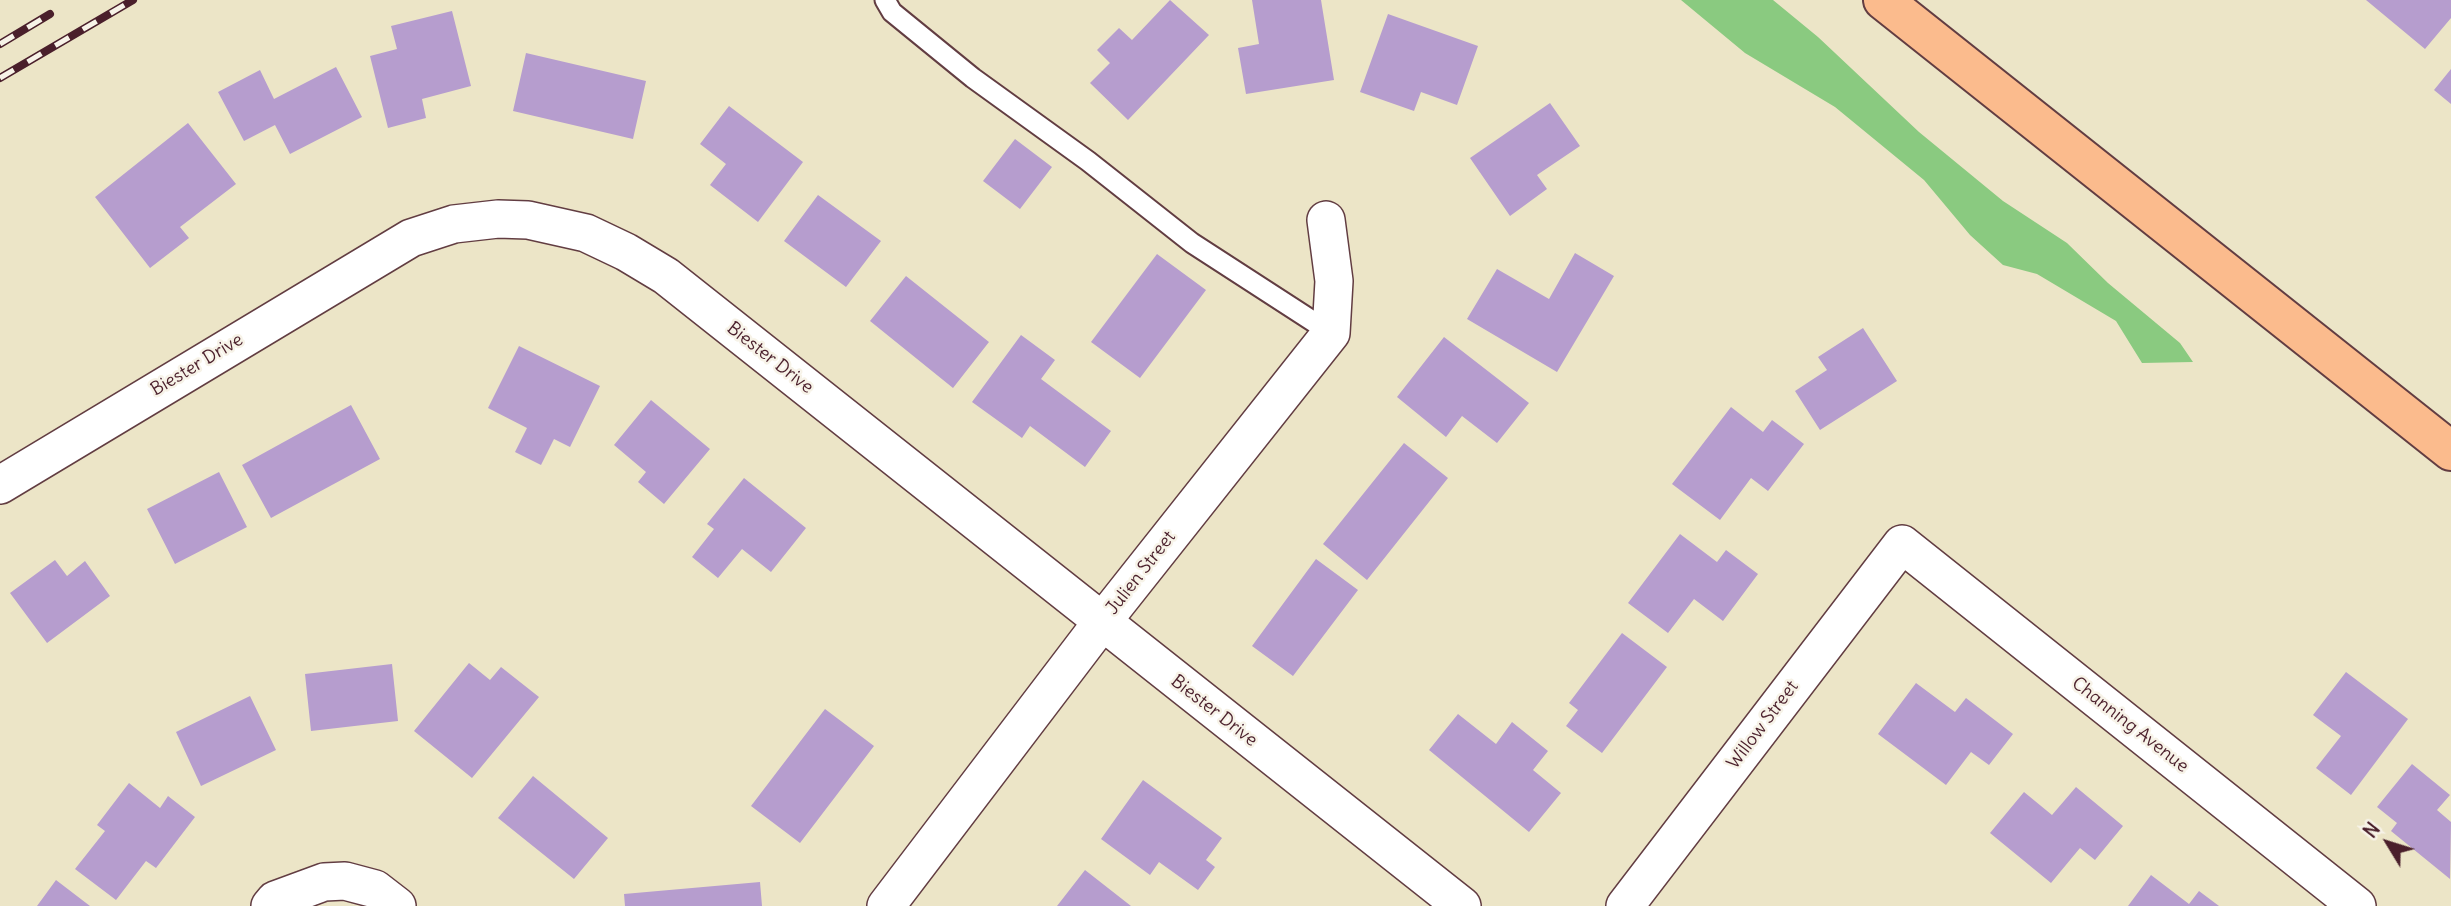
<!DOCTYPE html>
<style>
body{margin:0}
#map{position:relative;width:2451px;height:906px;overflow:hidden;background:#ece5c7;font-family:Delius,sans-serif}
canvas{display:block}
.north{position:absolute;left:2353px;top:808px;width:70px;height:70px;-webkit-text-stroke:5px #f7f3e8;paint-order:stroke;rotate:308deg;font-size:19px;font-weight:700;line-height:28px;text-align:center;color:#4a1f2b}
.north::after{content:'';display:block;margin:auto;width:24px;height:32px;background:#4a1f2b;clip-path:polygon(50% 0,100% 100%,50% 72%,0 100%)}
</style>
<div id="map">
<canvas width="2451" height="906"></canvas>
<div class="north">N</div>
</div>
<script>
const g = document.querySelector('canvas').getContext('2d');
g.lineJoin = 'round';
function fill(path, color) {
  g.fillStyle = color;
  g.fill(path, 'evenodd');
}
function shape(rows) {
  const path = new Path2D();
  for (const r of rows) {
    path.moveTo(r[0], r[1]);
    for (let i = 2; i < r.length; i += 2) path.lineTo(r[i], r[i + 1]);
  }
  return path;
}
function stroke(path, color, width, dash) {
  g.strokeStyle = color;
  g.lineWidth = width;
  g.lineCap = dash ? 'butt' : 'round';
  g.setLineDash(dash || []);
  g.stroke(path);
}
function write(font, color, halo, rows, align = 'center') {
  g.font = font + ' Delius,sans-serif';
  g.lineWidth = 5;
  g.setLineDash([]);
  g.textBaseline = 'middle';
  g.strokeStyle = halo;
  g.fillStyle = color;
  for (const [text, x, y, turn = 0] of rows) {
    g.save();
    g.translate(x, y);
    g.rotate((+turn || 0) * Math.PI / 180);
    g.textAlign = isNaN(turn) ? turn : align;
    if (halo) g.strokeText(text, 0, 0);
    g.fillText(text, 0, 0);
    g.restore();
  }
}
const green = shape([
 [1681,0,1773,0,1818,37,1919,132,2003,201,2067,243,2108,283,2180,343,2193,362,2142,363,2116,321,2037,274,2003,265,1970,235,1924,180,1835,107,1745,53]
]);
const building = shape([
 [1170,0,1209,35,1128,120,1090,83,1110,63,1097,50,1119,28,1132,40],
 [1252,0,1321,0,1334,80,1246,94,1238,48,1259,44],
 [2366,0,2451,0,2451,18,2425,49],
 [452,11,471,86,422,99,426,118,388,128,370,56,397,49,391,26],
 [1388,14,1478,46,1457,105,1421,92,1414,111,1360,92],
 [526,53,646,81,633,139,513,111],
 [336,67,362,117,290,154,275,125,244,141,218,92,260,70,274,99],
 [2451,69,2451,104,2434,90],
 [1550,103,1580,146,1537,175,1547,189,1510,216,1470,158],
 [729,106,803,162,758,222,710,185,726,164,700,144],
 [188,123,236,184,180,227,189,238,150,268,95,197],
 [1015,139,1052,167,1020,209,983,181],
 [818,195,881,241,846,287,784,241],
 [1575,253,1614,276,1557,372,1467,319,1497,269,1549,299],
 [1157,254,1206,290,1140,378,1091,342],
 [906,276,989,342,953,388,870,321],
 [1863,328,1897,381,1820,430,1795,391,1827,370,1818,357],
 [1021,335,1055,360,1041,379,1111,431,1085,467,1030,426,1022,438,972,402],
 [1444,337,1529,403,1497,443,1462,416,1446,437,1397,397],
 [519,346,600,386,570,447,554,439,541,465,515,452,527,428,488,408],
 [651,400,710,449,664,504,638,482,646,472,614,445],
 [351,405,380,459,271,518,242,465],
 [1731,407,1763,432,1772,420,1804,444,1768,491,1751,478,1720,520,1672,484],
 [1404,443,1448,478,1367,580,1323,544],
 [219,472,247,527,175,564,147,509],
 [744,478,806,528,771,572,742,549,718,578,692,557,714,529,707,524],
 [1680,534,1717,562,1726,550,1758,574,1723,621,1694,599,1668,633,1628,603],
 [1316,559,1358,590,1293,676,1252,646],
 [55,560,67,576,85,561,110,596,47,643,10,593],
 [1622,633,1667,667,1602,753,1566,726,1578,710,1569,703],
 [469,663,490,680,501,667,539,697,472,778,414,731],
 [392,664,398,721,311,731,305,674],
 [2346,672,2408,719,2351,795,2316,768,2341,736,2313,715],
 [1916,683,1955,712,1966,698,2013,734,1989,765,1971,752,1946,785,1878,734],
 [250,696,276,750,201,786,176,732],
 [825,709,874,746,800,843,751,806],
 [1458,714,1496,744,1512,722,1548,751,1533,770,1561,793,1529,832,1429,750],
 [2412,764,2450,795,2437,810,2451,822,2450,879,2391,831,2397,823,2377,807],
 [533,776,608,838,574,879,498,818],
 [1143,780,1222,838,1206,860,1215,867,1198,890,1159,862,1150,875,1101,839],
 [129,783,160,808,168,796,195,817,156,868,146,861,116,900,75,869,105,831,97,825],
 [2076,787,2123,826,2095,860,2080,848,2051,883,1990,833,2024,792,2052,815],
 [1085,870,1131,906,1057,906],
 [2151,875,2189,904,2199,891,2219,906,2128,906],
 [56,880,90,906,37,906],
 [760,882,762,906,625,906,624,894]
]);
const service = shape([
 [885,0,892,12,973,78,1088,161,1192,243,1331,333]
]);
const minor = shape([
 [0,485,411,238,454,224,498,219,528,220,586,233,626,252,666,276,1462,906],
 [270,906,275,900,324,882,345,881,375,889,397,906],
 [886,906,1102,622,1331,333,1334,281,1326,220],
 [1625,906,1902,544,2357,906]
]);
const primary = shape([
 [1883,0,2451,451]
]);
const rail = shape([
 [0,44,50,14],
 [0,78,133,0]
]);
const streetNames = [
 ["Biester Drive",770,358,38],
 ["Biester Drive",197,365,-31],
 ["Julien Street",1141,573,-52],
 ["Biester Drive",1214,711,38],
 ["Willow Street",1763,725,-53],
 ["Channing Avenue",2130,725,38]
];
fill(green, '#8aca80');
fill(building, '#b69dce');
stroke(service, '#623d42', 23);
stroke(minor, '#623d42', 40);
stroke(primary, '#623d42', 42);
stroke(service, '#fff', 19);
stroke(minor, '#fff', 37);
stroke(primary, '#fbbb8d', 38);
stroke(rail, '#4a1f2b', 8);
stroke(rail, '#f7f3e8', 5, [16]);
write('18px', '#4a1f2b', '#f7f3e8', streetNames);
</script>
